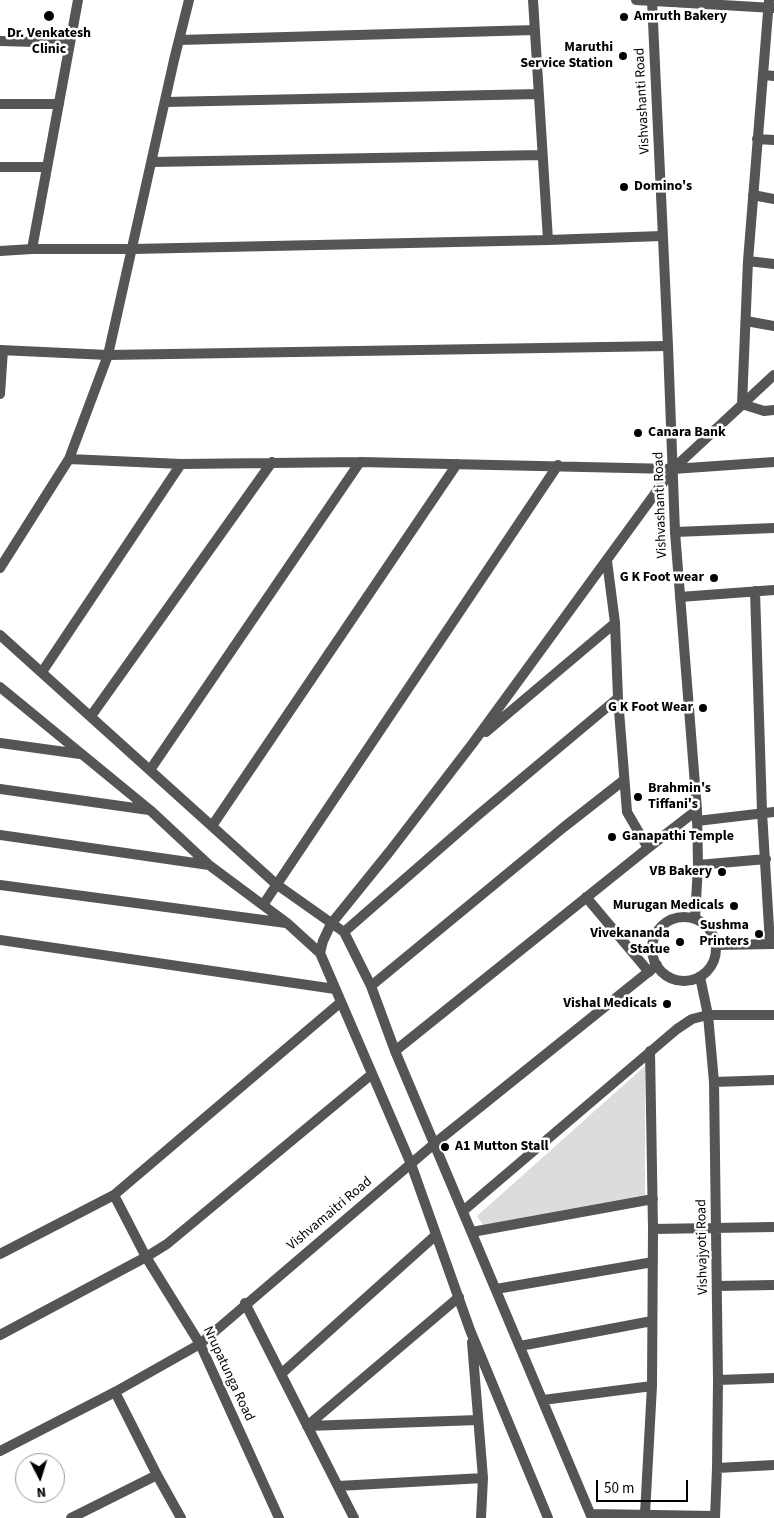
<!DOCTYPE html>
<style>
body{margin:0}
#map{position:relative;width:774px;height:1518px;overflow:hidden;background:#fff;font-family:"Source Sans 3",sans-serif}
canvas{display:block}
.north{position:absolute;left:15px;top:1453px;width:50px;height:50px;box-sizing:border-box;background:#fff;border:1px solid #999;border-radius:50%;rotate:175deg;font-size:14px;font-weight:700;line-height:20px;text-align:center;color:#000}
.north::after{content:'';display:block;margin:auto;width:18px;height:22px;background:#000;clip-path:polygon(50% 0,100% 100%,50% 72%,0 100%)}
.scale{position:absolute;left:596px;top:1480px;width:92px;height:22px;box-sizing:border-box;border:2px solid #000;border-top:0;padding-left:6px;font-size:15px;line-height:18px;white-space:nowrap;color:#000;-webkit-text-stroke:4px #fff;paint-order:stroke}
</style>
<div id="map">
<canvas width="774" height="1518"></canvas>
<div class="north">N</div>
<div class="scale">50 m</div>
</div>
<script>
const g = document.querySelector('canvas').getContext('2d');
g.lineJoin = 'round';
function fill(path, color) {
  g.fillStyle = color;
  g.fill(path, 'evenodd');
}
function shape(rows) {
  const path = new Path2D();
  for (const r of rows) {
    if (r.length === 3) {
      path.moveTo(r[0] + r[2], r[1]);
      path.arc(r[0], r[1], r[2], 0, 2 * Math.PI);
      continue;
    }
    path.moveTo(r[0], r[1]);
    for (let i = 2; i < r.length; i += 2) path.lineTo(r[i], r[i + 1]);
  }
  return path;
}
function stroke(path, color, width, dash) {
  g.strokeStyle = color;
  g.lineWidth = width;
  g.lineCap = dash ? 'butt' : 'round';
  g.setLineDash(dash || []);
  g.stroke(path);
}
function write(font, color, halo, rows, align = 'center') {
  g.font = font + ' "Source Sans 3",sans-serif';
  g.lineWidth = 5;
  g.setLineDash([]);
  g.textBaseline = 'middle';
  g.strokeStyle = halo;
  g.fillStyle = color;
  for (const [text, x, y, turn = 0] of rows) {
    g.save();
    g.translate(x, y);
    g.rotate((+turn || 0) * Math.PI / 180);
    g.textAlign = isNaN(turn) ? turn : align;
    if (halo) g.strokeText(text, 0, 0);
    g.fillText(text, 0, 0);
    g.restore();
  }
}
const green = shape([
 [645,1066,645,1195,483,1225,477,1216]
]);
const minor = shape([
 [533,0,548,240],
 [636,0,774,8],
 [769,0,748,261,742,404,764,411,774,410],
 [179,40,535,30],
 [0,41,70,43],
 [764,75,774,76],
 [165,102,539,94],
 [0,104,59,104],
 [757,139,774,140],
 [152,162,542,155],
 [0,167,47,167],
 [753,195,774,199],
 [32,249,78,0],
 [0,251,32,249,133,249,548,240,662,236],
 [748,261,774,264],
 [746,321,774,326],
 [0,350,108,355,668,346],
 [0,394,3,350],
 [69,459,181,464,360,462,673,469,774,462],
 [675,532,774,528],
 [607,561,615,623,618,698,627,812,648,848],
 [0,568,69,459,108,355,174,60,189,0],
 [755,591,762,812,770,944],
 [680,597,774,590],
 [0,635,276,884,344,932,371,986,395,1051,592,1518],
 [42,672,181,464],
 [0,687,150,810,209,865,287,923,320,953,411,1164,470,1330,548,1518],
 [91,716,272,462],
 [486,732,615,623],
 [0,743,80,754],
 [150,770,360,462],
 [0,789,149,810],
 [697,821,774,812],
 [212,826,457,464],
 [0,835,209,865],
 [698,865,766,859],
 [0,885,286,923],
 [586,897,649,972],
 [263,905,558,465],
 [344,932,477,816,618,698],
 [0,940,335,989],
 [716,945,774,944],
 [320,953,323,941,331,924,390,851,473,743,673,469,774,375],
 [700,977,708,1015,714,1082,718,1380,717,1468,715,1518],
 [371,986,564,827,624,780],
 [395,1051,648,848,697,810],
 [714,1082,774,1080],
 [114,1195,146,1257,200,1344,279,1518],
 [463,1211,677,1029,692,1019,708,1015,774,1015],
 [653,1229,774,1227],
 [472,1232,653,1199],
 [0,1254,114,1195,341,1002],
 [717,1286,774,1285],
 [496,1289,653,1262],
 [245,1303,354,1518],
 [0,1335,146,1257,167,1244,372,1074],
 [472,1342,483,1478,481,1518],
 [520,1346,652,1321],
 [281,1374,436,1235],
 [718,1380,774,1378],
 [115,1392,157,1475,181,1518],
 [543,1400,652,1386],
 [307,1426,459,1297],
 [307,1426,478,1420],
 [717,1468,774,1465],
 [338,1486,483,1478],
 [591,1514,715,1516],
 [645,1514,652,1386,653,1229,650,1051],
 [71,1518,157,1475]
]);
const tertiary = shape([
 [652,0,668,346,675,532,697,810,698,865,695,919],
 [684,949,32],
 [0,1451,115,1392,200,1344,434,1144,657,965]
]);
const markers = [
 [49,16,6,"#000"],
 [624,17,5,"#000"],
 [623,56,5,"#000"],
 [624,187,5,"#000"],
 [638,433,5,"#000"],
 [714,578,5,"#000"],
 [703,708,5,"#000"],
 [638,797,5,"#000"],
 [612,837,5,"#000"],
 [722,872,5,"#000"],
 [734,906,5,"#000"],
 [759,934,5,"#000"],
 [680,942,5,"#000"],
 [667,1004,5,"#000"],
 [445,1147,5,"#000"]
];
const poiNames = [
 ["Amruth Bakery",634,17,"left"],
 ["Dr. Venkatesh",49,34,"center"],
 ["Clinic",49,50,"center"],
 ["Maruthi",613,48],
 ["Service Station",613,64],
 ["Domino's",634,187,"left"],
 ["Canara Bank",648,433,"left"],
 ["G K Foot wear",704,578],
 ["G K Foot Wear",693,708],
 ["Brahmin's",648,789,"left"],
 ["Tiffani's",648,805,"left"],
 ["Ganapathi Temple",622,837,"left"],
 ["VB Bakery",712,872],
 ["Murugan Medicals",724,906],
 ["Sushma",749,926],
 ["Printers",749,942],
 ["Vivekananda",670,934],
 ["Statue",670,950],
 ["Vishal Medicals",657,1004],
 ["A1 Mutton Stall",455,1147,"left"]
];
const streetNames = [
 ["Vishvashanti Road",643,101,-93],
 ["Vishvashanti Road",661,505,-92],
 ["Vishvamaitri Road",330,1214,-40],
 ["Vishvajyoti Road",703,1247,-91],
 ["Nrupatunga Road",228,1374,65]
];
fill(green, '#dcdcdc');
stroke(minor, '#555', 10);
stroke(tertiary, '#555', 10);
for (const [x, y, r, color] of markers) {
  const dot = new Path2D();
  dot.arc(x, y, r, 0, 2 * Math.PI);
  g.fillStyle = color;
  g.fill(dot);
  stroke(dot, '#fff', 2);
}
write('bold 14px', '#000', '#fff', poiNames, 'right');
write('14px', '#000', '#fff', streetNames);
</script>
